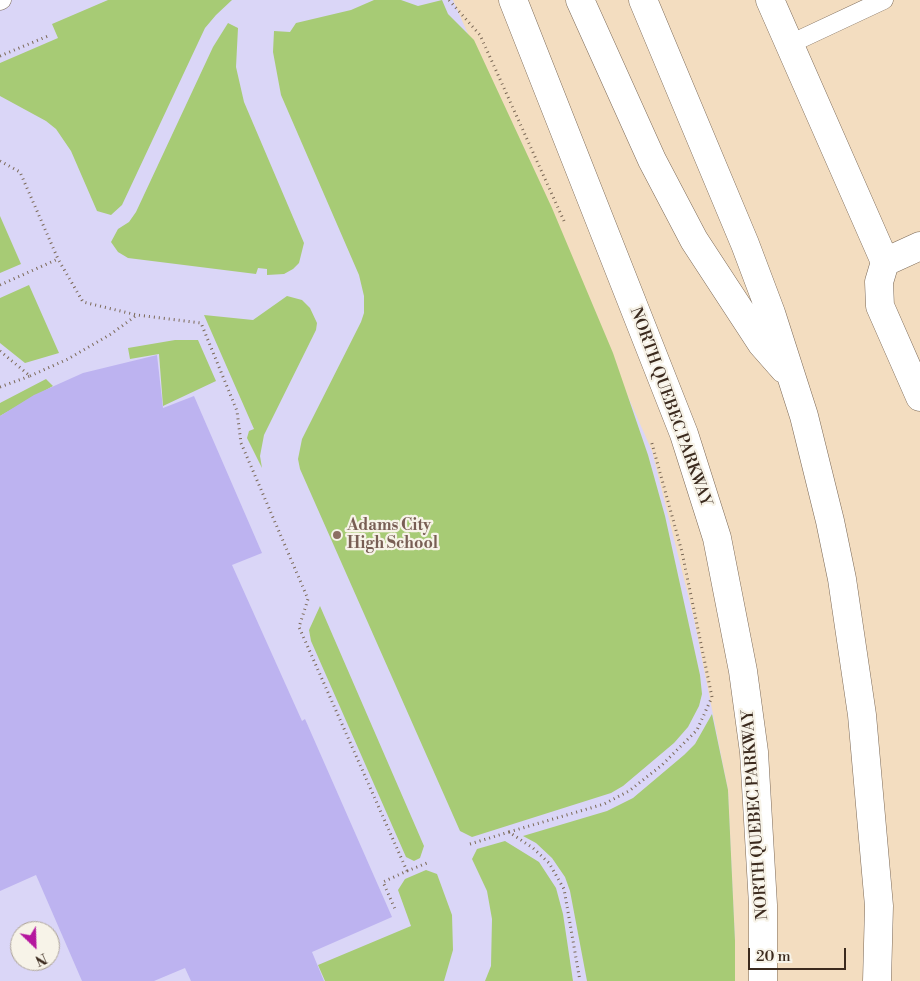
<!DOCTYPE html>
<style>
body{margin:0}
#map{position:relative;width:920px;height:981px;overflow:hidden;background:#f3ddc0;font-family:"Libre Bodoni",serif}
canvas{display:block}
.north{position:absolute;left:10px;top:921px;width:50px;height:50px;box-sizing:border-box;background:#f7f3e8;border:1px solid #aca397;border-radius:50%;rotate:156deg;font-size:14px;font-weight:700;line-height:20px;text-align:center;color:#3b2a1e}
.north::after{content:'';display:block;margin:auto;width:18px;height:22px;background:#b5179e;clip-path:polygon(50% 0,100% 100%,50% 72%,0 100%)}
.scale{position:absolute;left:748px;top:948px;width:98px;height:22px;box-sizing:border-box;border:2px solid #3b2a1e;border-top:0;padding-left:6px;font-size:15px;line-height:18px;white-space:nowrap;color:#3b2a1e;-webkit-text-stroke:4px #f7f3e8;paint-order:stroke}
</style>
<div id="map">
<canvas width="920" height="981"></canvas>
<div class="north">N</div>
<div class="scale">20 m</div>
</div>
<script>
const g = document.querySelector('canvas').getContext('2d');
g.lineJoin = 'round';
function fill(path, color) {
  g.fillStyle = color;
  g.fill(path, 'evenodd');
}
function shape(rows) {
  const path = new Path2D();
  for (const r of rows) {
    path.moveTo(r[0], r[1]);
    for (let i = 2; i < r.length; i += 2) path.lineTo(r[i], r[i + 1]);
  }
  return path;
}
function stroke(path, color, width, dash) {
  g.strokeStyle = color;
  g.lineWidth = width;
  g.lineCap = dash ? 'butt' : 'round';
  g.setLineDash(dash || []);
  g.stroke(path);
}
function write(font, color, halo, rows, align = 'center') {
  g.font = font + ' "Libre Bodoni",serif';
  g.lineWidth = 4.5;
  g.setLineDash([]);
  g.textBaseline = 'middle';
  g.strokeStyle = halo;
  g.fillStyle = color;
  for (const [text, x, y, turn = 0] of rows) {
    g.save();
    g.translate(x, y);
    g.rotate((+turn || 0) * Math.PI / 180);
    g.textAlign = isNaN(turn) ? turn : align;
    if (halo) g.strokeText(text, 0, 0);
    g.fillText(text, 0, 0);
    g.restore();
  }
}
const built = shape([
 [0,0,453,0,652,451,694,619,728,790,735,941,735,981,0,981],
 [20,931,50,931,50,961,20,961]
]);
const green = shape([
 [108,0,232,0,216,15,205,28,122,205,111,215,97,211,71,151,56,129,46,121,0,96,0,63,58,38,52,24],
 [374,0,401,0,418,6,442,0,448,14,474,40,552,208,613,353,648,455,665,516,700,675,702,694,699,706,688,727,674,743,623,786,611,793,472,837,460,831,300,469,298,459,302,439,361,322,364,313,364,296,359,275,281,95,273,52,274,31,290,32,296,23,351,10],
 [228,23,238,28,236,67,244,102,304,243,299,263,293,269,284,274,267,275,267,269,258,268,256,274,128,258,118,252,111,242,118,229,129,222,136,212,213,47],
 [0,216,21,264,0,273],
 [29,285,59,353,25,363,0,343,0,298],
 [287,296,302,300,310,308,317,323,316,330,264,435,260,456,262,468,247,438,249,431,254,429,204,315,253,320],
 [175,340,198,340,216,381,163,406,159,354,130,359,128,348],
 [46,379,53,386,0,416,0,403],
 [320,606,424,846,420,858,414,861,406,857,311,641,309,630],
 [712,714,728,790,735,941,735,981,587,981,570,891,565,877,552,858,536,843,523,836,607,811,633,798,684,755,695,744],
 [505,841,539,862,556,888,563,914,573,981,485,981,491,966,492,919,487,891,472,859,477,849],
 [426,870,437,874,452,915,453,950,444,981,325,981,318,965,411,926,398,890,405,879]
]);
const building = shape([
 [157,355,163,408,194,396,262,553,232,565,302,721,305,719,392,917,312,952,324,981,191,981,185,968,154,981,82,981,36,875,0,891,0,416,34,395,83,373]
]);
const path = shape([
 [449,0,480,35,564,221],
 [0,56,48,36],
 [0,161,20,172,58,259,83,302,137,315,201,323,237,411,241,443,308,599,299,627,407,871,383,882,395,909],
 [0,285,58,259],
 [0,351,30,376,0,387],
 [30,376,68,359,111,334,137,315],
 [509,832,604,804,629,791,662,765,697,730,712,697,682,552,651,440],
 [470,844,509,832,533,848,549,863,564,889,580,981],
 [407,871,427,863]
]);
const lane = shape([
 [0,1,2,0],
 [790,44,884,0]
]);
const street = shape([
 [770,0,885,262],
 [885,262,879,282,880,306,920,397],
 [885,262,920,246]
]);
const primary = shape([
 [513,0,684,434,717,538,743,671,754,752,763,905,763,981],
 [580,0,652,160,694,240,762,344,784,369],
 [643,0,745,244,771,313,804,416,830,521,842,579,862,715,879,906,877,981]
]);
const markers = [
 [337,535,5,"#8d6e63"]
];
const streetNames = [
 ["NORTH QUEBEC PARKWAY",670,407,70],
 ["NORTH QUEBEC PARKWAY",756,815,-94]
];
const educationNames = [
 ["Adams City",347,526],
 ["High School",347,544]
];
fill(built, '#dad6f7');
fill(green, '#a7cb75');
fill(building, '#bdb3f0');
stroke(lane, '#7b6957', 19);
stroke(street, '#7b6957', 29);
stroke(primary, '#7b6957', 29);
stroke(path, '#7b6957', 3, [1, 4]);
stroke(lane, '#fff', 18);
stroke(street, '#fff', 28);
stroke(primary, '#fff', 28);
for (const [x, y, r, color] of markers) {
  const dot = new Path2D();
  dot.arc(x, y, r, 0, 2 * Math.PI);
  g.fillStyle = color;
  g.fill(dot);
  stroke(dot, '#f7f3e8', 2);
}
write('16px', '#3b2a1e', '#f7f3e8', streetNames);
write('bold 16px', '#785e54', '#f7f3e8', educationNames, 'left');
</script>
